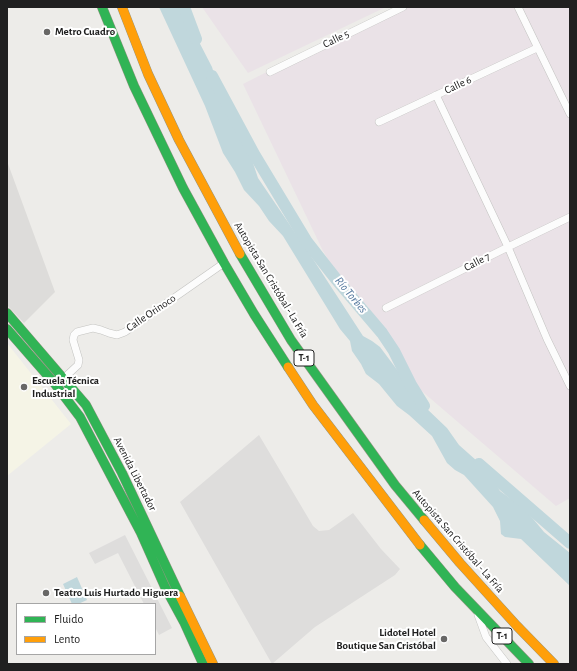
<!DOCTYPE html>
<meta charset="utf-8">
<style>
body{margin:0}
#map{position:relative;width:577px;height:671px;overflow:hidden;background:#edece9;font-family:"Alegreya Sans",sans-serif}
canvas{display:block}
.frame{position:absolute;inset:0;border:8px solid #202020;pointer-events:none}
.legend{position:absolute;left:16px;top:603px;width:140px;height:52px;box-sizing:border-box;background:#fff;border:1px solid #a6a6a6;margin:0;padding:5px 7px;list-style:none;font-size:12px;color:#202020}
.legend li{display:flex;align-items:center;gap:8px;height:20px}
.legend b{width:20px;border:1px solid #a6a6a6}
</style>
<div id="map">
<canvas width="577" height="671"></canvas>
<div class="frame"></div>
<ul class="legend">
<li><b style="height:5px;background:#30b455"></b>Fluido</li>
<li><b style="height:5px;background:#ff9f0a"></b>Lento</li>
</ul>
</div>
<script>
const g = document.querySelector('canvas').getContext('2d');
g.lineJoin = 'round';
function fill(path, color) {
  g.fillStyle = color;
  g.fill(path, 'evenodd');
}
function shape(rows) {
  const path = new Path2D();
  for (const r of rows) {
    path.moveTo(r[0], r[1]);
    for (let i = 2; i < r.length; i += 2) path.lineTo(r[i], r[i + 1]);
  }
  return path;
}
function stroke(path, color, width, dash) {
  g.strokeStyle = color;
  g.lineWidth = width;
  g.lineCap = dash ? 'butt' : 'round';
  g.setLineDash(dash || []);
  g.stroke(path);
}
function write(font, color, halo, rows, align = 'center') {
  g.font = font + ' "Alegreya Sans",sans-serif';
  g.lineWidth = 4;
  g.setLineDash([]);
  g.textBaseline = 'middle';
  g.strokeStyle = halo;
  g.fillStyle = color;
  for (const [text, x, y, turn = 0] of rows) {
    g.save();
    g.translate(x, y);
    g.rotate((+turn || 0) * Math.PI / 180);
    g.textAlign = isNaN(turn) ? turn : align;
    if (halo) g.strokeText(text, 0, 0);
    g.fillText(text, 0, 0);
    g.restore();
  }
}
const residential = shape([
 [7,161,55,292,24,323,7,305]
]);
const industrial = shape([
 [202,7,386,7,248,73],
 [395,7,570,7,570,498,556,506,410,381,355,303,323,251,243,84]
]);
const education = shape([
 [7,343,71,424,7,476]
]);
const parking = shape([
 [259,435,313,526,319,531,329,530,353,513,381,549,400,569,395,575,315,627,272,664,180,502],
 [125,535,172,628,159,635,155,627,155,604,144,604,118,553,95,564,89,553]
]);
const water = shape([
 [159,7,181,7,212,67,225,109,247,145,258,178,313,259,363,336,372,341,380,347,425,407,447,428,459,445,486,469,500,491,525,509,544,532,570,553,570,586,521,539,505,537,501,534,500,521,493,507,464,475,455,470,447,463,432,436,409,415,397,406,379,384,366,374,361,364,352,351,350,341,340,329,283,236,269,221,259,206,244,190,235,172,223,153,205,106],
 [77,577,87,600,78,604,72,604,63,584]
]);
const river = shape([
 [184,7,196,39],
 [212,76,254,154,307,242,336,279,382,333,394,351,411,385,424,406],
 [479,464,570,543]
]);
const street = shape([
 [518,7,570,114],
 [270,72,403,7],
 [436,95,508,247,547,339,570,386],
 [379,122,537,48],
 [386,308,508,247,570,217],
 [64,378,78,365,79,360,73,340,74,335,77,332,93,328,101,330,109,333,117,335,125,332,224,263],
 [478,615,486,637,507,664]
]);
const fast = shape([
 [102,7,134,86,183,188,224,263,254,314,288,367],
 [240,254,291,340,395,485,424,520],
 [7,313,86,405,122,473,180,596],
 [7,329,55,384,80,417,141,533,165,587,184,622,203,664],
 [420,545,455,587,529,664]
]);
const slow = shape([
 [122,7,148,74,179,140,240,254],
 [288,367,313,405,420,545],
 [424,520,460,563,517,626,554,664],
 [180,596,213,664]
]);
const markers = [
 [47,32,4,"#686766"],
 [24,387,4,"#686766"],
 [46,593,4,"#686766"],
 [444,639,4,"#686766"]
];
const shields = [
 [304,358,20],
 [502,636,20]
];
const shieldNames = [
 ["T-1",304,358],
 ["T-1",502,636]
];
const poiNames = [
 ["Metro Cuadro",55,32],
 ["Escuela Técnica",32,381],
 ["Industrial",32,394],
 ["Teatro Luis Hurtado Higuera",54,593],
 ["Lidotel Hotel",436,633,"right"],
 ["Boutique San Cristóbal",436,646,"right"]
];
const streetNames = [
 ["Calle 5",336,39,-26],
 ["Calle 6",458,85,-25],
 ["Calle 7",477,262,-27],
 ["Autopista San Cristóbal - La Fría",271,280,59],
 ["Calle Orinoco",151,313,-34],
 ["Avenida Libertador",135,474,63],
 ["Autopista San Cristóbal - La Fría",458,541,49]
];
const waterNames = [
 ["Río Torbes",351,295,50]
];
fill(residential, '#dddcda');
fill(industrial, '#eae2e7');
fill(education, '#f5f4e6');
fill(parking, '#dedddc');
fill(water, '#c0d7dc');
stroke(river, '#c0d7dc', 12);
stroke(street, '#c3c3c1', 8);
stroke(fast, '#949583', 10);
stroke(slow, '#949583', 10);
stroke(street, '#fcfcfc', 7);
stroke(fast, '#30b455', 9);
stroke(slow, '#ff9f0a', 9);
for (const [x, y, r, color] of markers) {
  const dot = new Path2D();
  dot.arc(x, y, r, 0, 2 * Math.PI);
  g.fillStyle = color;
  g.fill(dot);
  stroke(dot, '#fff', 1.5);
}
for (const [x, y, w] of shields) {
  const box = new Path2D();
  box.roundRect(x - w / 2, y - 8, w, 16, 3);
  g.fillStyle = '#fff';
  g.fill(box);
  stroke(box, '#202020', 1);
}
write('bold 10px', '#202020', null, shieldNames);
write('bold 11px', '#202020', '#fff', poiNames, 'left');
write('11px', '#202020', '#fff', streetNames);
write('italic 12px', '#54789e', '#fff', waterNames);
</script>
